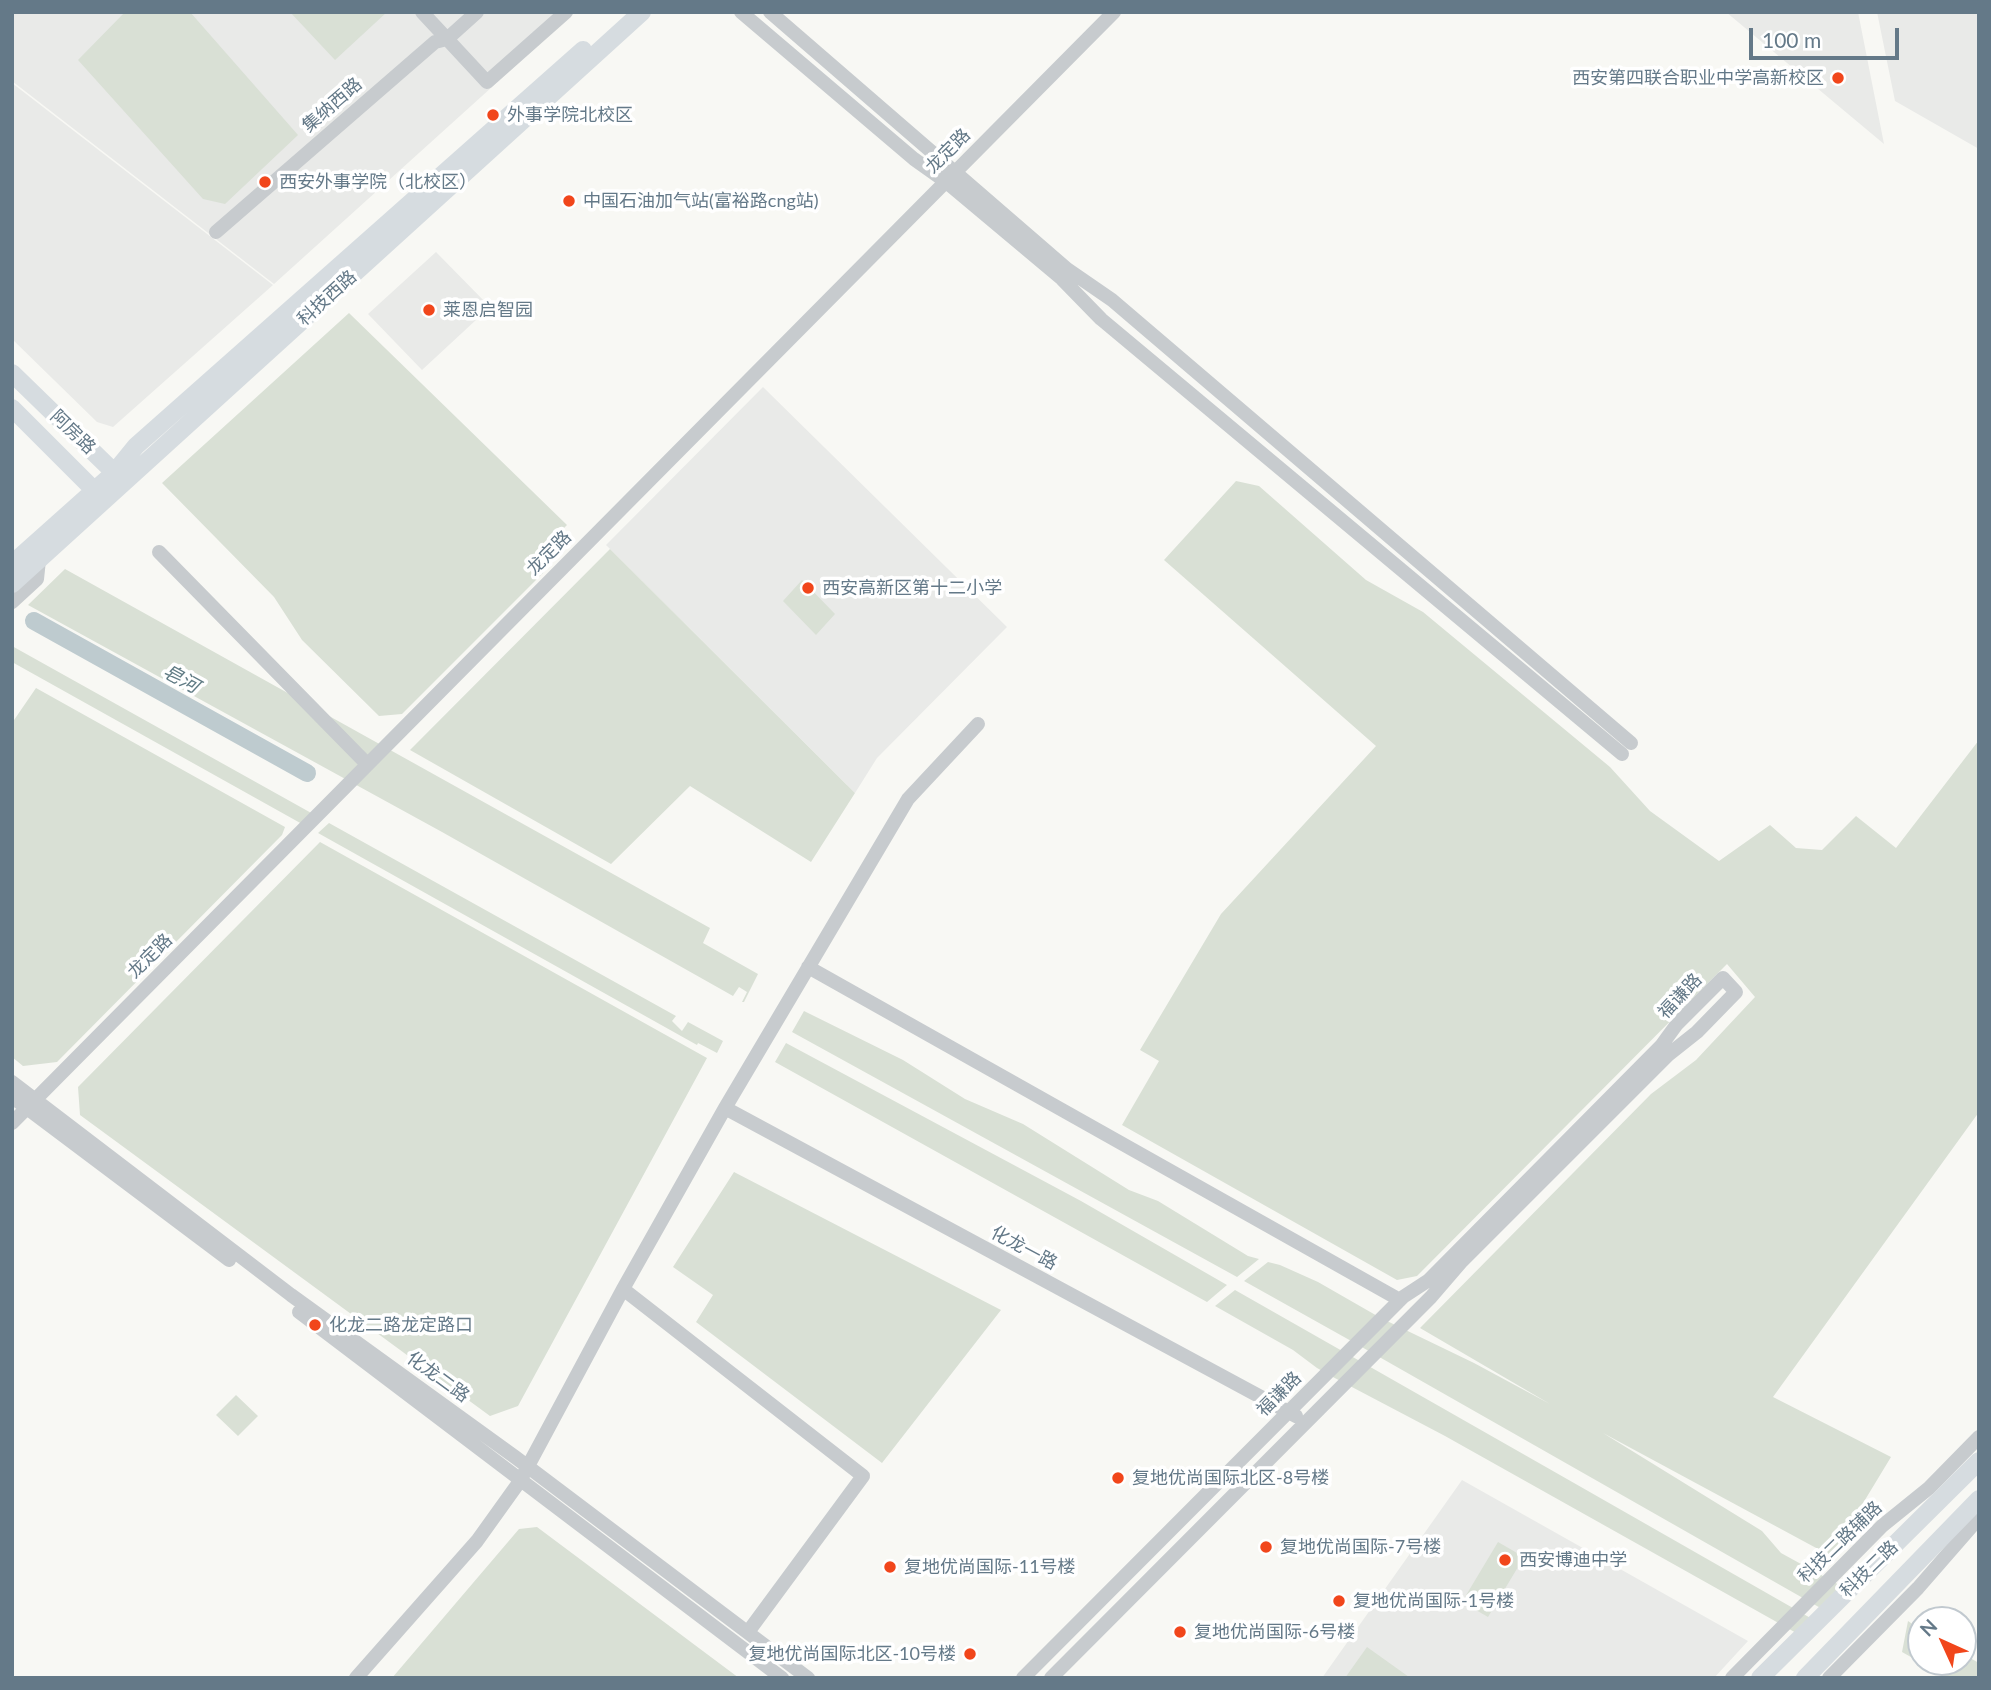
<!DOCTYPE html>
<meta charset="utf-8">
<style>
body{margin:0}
#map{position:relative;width:1991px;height:1690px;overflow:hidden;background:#f8f8f4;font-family:Lato,sans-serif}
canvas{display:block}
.frame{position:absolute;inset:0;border:14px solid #647988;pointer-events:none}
.north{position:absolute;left:1907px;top:1606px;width:70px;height:70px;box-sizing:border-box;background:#fff;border:2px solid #c1c9cf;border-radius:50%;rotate:315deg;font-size:19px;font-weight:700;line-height:28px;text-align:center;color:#647988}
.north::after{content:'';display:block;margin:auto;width:24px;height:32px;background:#f1461b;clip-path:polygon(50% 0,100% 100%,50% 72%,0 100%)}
.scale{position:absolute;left:1749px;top:28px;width:150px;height:32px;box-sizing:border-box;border:4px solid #647988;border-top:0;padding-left:9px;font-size:21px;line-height:24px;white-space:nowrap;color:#647988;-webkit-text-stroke:5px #fff;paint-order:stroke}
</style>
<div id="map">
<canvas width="1991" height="1690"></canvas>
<div class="frame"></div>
<div class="north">N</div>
<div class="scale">100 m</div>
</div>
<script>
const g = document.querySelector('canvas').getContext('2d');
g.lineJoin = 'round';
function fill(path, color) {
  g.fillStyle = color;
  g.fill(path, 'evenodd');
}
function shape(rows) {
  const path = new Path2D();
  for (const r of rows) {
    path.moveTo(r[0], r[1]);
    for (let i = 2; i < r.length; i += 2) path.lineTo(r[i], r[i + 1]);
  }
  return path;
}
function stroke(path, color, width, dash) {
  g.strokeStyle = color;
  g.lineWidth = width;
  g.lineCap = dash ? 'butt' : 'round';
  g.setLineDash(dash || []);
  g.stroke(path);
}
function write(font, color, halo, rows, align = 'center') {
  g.font = font + ' Lato,"Noto Sans SC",sans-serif';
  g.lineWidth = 7;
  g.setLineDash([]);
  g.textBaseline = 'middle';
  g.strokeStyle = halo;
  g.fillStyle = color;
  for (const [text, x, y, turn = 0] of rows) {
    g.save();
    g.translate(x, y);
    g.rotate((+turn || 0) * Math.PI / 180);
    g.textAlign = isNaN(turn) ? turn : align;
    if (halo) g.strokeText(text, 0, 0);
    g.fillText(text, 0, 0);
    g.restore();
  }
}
const built = shape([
 [12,12,575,12,274,284,12,81],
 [1726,12,1858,12,1884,144],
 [1877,12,1979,12,1979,149,1895,101],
 [12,83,273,285,113,427,97,422,12,339],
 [436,252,490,307,422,370,368,314],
 [763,387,1007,627,877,758,855,793,606,545],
 [1462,1480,1748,1641,1714,1678,1322,1678]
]);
const green = shape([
 [125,12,190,12,298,135,225,204,203,199,78,60],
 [290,12,387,12,335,60],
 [349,313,567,525,535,557,546,570,402,714,379,716,302,640,274,597,162,483],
 [1236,481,1259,486,1366,580,1423,612,1610,767,1650,811,1719,861,1770,825,1796,848,1822,850,1856,816,1896,848,1979,740,1979,1112,1773,1397,1891,1457,1831,1556,1603,1433,1762,1531,1781,1553,1852,1592,1831,1614,1360,1346,1387,1321,1474,1363,1550,1404,1420,1328,1651,1094,1696,1060,1755,997,1727,964,1417,1276,1397,1280,1122,1125,1159,1061,1140,1050,1221,914,1376,746,1164,560],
 [610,549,855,793,811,862,690,786,611,864,410,750],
 [65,569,710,928,703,943,758,974,744,1002,742,1002,747,992,739,987,733,996,442,832,28,605],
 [802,580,835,614,816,635,783,601],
 [12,646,322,819,311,829,12,662],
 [36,688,285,827,282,835,57,1062,23,1066,12,1057,12,723],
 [329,823,676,1016,672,1021,682,1031,688,1022,723,1041,717,1053,698,1043,697,1045,318,833],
 [320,842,707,1058,518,1406,490,1416,80,1115,78,1087],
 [804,1011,903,1060,965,1099,1023,1124,1129,1190,1158,1201,1248,1256,1259,1259,1237,1277,792,1032],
 [786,1043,1081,1201,1227,1285,1207,1302,775,1062],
 [734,1172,1001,1310,882,1463,696,1322,713,1295,673,1267],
 [1268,1262,1280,1265,1318,1282,1379,1317,1353,1342,1244,1281],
 [1235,1290,1344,1352,1324,1372,1317,1368,1293,1350,1215,1306],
 [1351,1356,1567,1479,1821,1624,1807,1639,1445,1436,1331,1376],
 [236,1395,258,1416,238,1436,216,1415],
 [537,1527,739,1678,392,1678,519,1529],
 [1498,1542,1524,1557,1488,1617,1462,1602],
 [1908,1621,1921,1630,1921,1662,1963,1662,1963,1654,1979,1663,1979,1678,1948,1678,1902,1652],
 [1367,1647,1409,1677,1408,1678,1345,1678]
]);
const river = shape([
 [34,621,307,773]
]);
const minor = shape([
 [422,12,487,82,566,12],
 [741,12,914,159,945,181,1062,279,1101,319,1622,754],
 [770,12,1067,269,1112,300,1631,743],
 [216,232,435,42,447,39,477,12],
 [159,552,367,764],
 [12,602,37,579,39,560],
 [808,967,1400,1300],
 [12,1082,291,1295,515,1457,808,1678],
 [12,1097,229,1260],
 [725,1108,1296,1416],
 [12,1123,1114,12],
 [623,1289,863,1476,748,1632],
 [299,1312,782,1678],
 [356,1678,477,1541,520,1481,623,1289,725,1108,908,799,978,724],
 [1023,1678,1403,1297,1429,1280,1661,1046,1677,1024,1723,978,1736,992,1697,1032,1668,1055,1462,1261,1431,1297,1051,1678],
 [1732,1678,1882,1526,1929,1488,1979,1437],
 [1829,1678,1918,1588,1979,1518]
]);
const major = shape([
 [12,373,121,479],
 [12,408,101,497],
 [12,564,114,473,136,446,583,50],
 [12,584,642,12],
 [1760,1678,1979,1461],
 [1805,1678,1979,1499]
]);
const markers = [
 [1838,78,7,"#f1461b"],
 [493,115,7,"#f1461b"],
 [265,182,7,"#f1461b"],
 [569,201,7,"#f1461b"],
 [429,310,7,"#f1461b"],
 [808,588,7,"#f1461b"],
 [315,1325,7,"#f1461b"],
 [1118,1478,7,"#f1461b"],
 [1266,1547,7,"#f1461b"],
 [1505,1560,7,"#f1461b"],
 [890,1567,7,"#f1461b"],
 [1339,1601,7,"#f1461b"],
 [1180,1632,7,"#f1461b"],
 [970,1654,7,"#f1461b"]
];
const poiNames = [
 ["西安第四联合职业中学高新校区",1824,78,"right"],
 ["外事学院北校区",507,115],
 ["西安外事学院（北校区）",279,182],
 ["中国石油加气站(富裕路cng站)",583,201],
 ["莱恩启智园",443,310],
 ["西安高新区第十二小学",822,588],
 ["化龙二路龙定路口",329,1325],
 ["复地优尚国际北区-8号楼",1132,1478],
 ["复地优尚国际-7号楼",1280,1547],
 ["西安博迪中学",1519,1560],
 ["复地优尚国际-11号楼",904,1567],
 ["复地优尚国际-1号楼",1353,1601],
 ["复地优尚国际-6号楼",1194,1632],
 ["复地优尚国际北区-10号楼",956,1654,"right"]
];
const streetNames = [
 ["集纳西路",332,105,-41],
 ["龙定路",948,151,-45],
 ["科技西路",327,298,-42],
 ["阿房路",73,432,44],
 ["龙定路",549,553,-45],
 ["龙定路",150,956,-45],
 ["福谦路",1680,996,-47],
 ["化龙一路",1024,1248,28],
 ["化龙二路",438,1377,36],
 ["福谦路",1279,1394,-45],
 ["科技二路辅路",1840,1542,-44],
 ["科技二路",1869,1569,-44]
];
const waterNames = [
 ["皂河",181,679,29]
];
fill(built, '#e9eae8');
fill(green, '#d9e0d5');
stroke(river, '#becbcf', 18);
stroke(minor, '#c7cbce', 14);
stroke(major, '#d6dce0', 18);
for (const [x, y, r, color] of markers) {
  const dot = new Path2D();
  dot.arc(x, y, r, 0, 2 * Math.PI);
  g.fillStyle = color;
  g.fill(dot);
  stroke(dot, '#fff', 2.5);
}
write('18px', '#647988', '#fff', poiNames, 'left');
write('18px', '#647988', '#fff', streetNames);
write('italic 19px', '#607b84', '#fff', waterNames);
</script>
